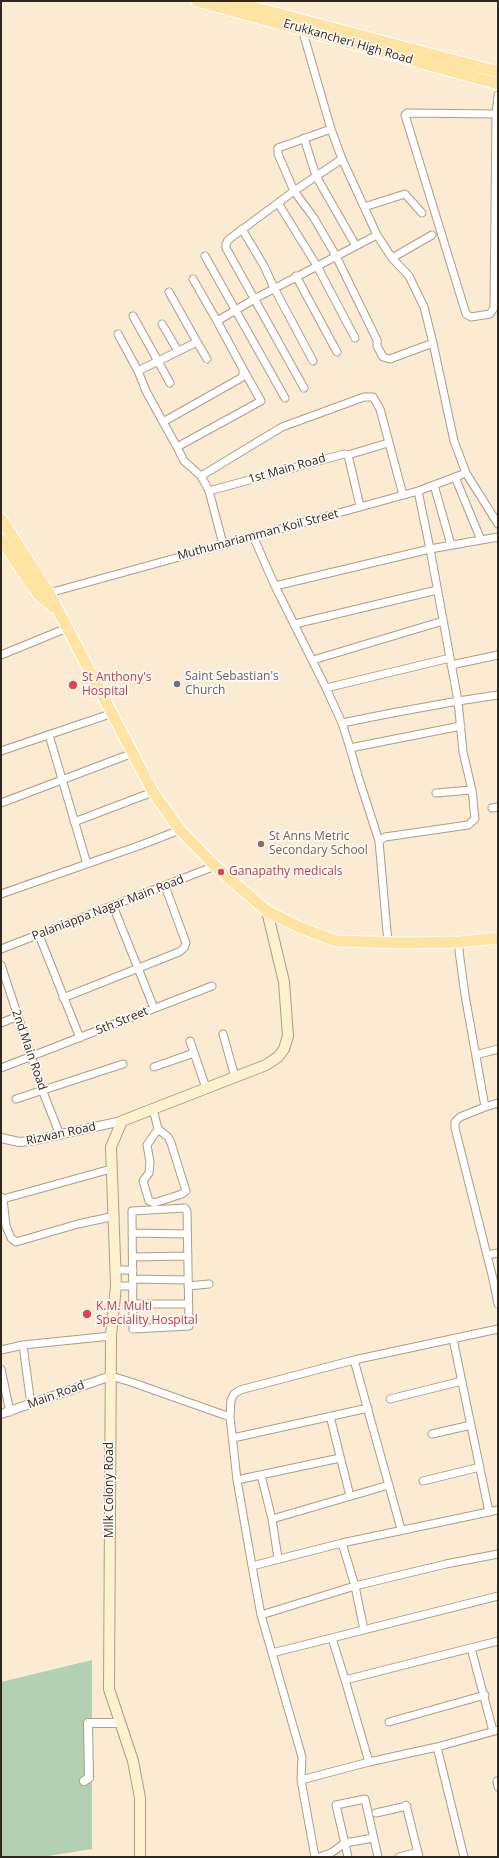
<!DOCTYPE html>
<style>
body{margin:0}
#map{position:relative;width:499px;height:1858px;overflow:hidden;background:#fbebd2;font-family:"Open Sans",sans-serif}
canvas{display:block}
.frame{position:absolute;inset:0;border:2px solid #2e281e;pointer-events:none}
</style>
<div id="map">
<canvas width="499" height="1858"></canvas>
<div class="frame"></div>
</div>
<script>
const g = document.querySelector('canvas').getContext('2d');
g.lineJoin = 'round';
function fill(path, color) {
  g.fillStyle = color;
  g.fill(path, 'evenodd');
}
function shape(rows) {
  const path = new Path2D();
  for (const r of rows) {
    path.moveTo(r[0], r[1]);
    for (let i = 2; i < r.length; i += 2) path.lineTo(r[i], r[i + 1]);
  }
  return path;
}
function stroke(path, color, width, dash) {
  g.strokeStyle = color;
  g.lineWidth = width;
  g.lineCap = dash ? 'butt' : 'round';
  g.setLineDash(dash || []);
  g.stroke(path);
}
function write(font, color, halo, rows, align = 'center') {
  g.font = font + ' "Open Sans",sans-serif';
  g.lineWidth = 3.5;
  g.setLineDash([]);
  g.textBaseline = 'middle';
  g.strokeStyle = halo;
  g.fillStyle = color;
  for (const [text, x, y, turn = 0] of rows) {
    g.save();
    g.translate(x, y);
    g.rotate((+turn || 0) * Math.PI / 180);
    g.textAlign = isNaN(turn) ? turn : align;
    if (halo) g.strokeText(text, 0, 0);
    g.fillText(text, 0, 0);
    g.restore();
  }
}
const green = shape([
 [92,1660,92,1849,42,1857,1,1857,1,1682]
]);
const minor = shape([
 [302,29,331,129,342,159],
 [496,114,407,113,405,115,466,314,471,317,490,314,494,308,496,114,498,95],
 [331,129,278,148,278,154,294,191,314,218,336,256,377,340,377,346,383,357,390,359,433,343],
 [304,138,316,176,356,246],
 [278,203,317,266,355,338],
 [364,207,405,194,422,213],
 [242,229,264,266,274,288,313,361],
 [205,256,285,398],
 [392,258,432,235],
 [296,276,337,352],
 [193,279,217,321,258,297,377,235],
 [133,316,170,383],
 [162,324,178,351],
 [118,334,138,371,197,342,169,292],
 [197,342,207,359],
 [138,371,146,391,163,422,241,378,243,375,243,369,217,321],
 [304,388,226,248,226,244,228,240,294,191,342,159,377,235,392,258,409,276,424,307,433,343,454,441,466,473,498,524],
 [163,422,177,447,261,401,243,369],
 [177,447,184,461,201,476],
 [348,455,360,506],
 [455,477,481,540],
 [434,485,451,545],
 [209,491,344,454,348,455,388,443],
 [418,491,430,549,498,537],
 [253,536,275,586],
 [223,544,209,491,201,476,282,427,364,397,373,397,380,409,403,495],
 [49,593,418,491,466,473],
 [295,624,437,590],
 [1,655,67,628],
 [313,660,443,621],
 [451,665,498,655],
 [326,688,450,658],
 [342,723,350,748,461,726],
 [49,735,87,864],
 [350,748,358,776,379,841],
 [1,751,113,713],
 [472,790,463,752,458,701,430,549,275,586,326,688,342,723,392,713,458,701,498,695],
 [1,803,133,753],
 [492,808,498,807],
 [74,822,153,792],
 [1,894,141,845,180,830],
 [113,906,154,1008],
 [39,935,80,1038],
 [460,942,459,951,465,995,485,1107,460,1117,455,1122,455,1128,493,1279,498,1304],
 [388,943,379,841,385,837,468,825,475,819,472,790,436,793],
 [1,949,215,866],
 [1,965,43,1092,60,1135],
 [63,998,179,952,184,948,186,943,165,886],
 [1,1023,18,1016],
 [223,1034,235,1077],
 [190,1041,206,1088],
 [476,1055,498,1049],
 [154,1067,194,1053],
 [1,1068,212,986],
 [16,1099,123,1064],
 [485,1107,498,1103],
 [153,1109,158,1129,168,1137,171,1143,186,1191,182,1194,154,1203,149,1201,143,1181,149,1173,150,1162,147,1145,158,1129],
 [1,1197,3,1199,111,1169],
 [3,1199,6,1226,11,1238,16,1242,78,1224,115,1216],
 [185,1208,187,1211,189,1326,133,1329,132,1211,185,1208],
 [132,1233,187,1234],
 [487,1255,498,1253],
 [133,1257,188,1256],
 [115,1270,133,1270],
 [134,1279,188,1280],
 [116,1286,133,1286],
 [188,1286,209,1284],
 [133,1304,188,1304],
 [498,1329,354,1360,240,1390,234,1394,231,1400,230,1417,237,1480,252,1566,342,1543,498,1510],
 [453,1339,489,1512],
 [23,1345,31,1405],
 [1,1350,23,1345,111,1336],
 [354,1360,401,1529],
 [1,1369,10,1412],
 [111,1376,131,1382,230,1417],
 [390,1399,462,1381],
 [330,1416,350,1496],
 [432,1434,471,1425],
 [233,1438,368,1408],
 [261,1475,272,1519],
 [237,1480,340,1458],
 [423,1481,480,1467],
 [342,1543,355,1586,364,1630],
 [278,1558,272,1519,389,1485],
 [252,1566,261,1615,272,1653,498,1596],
 [261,1615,355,1586,446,1564,498,1554],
 [332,1638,345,1680],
 [498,1641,345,1680,369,1762,437,1747,498,1730],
 [471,1648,493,1731],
 [272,1653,302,1757,301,1780,315,1857],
 [389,1722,485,1695],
 [437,1747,464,1857],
 [301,1780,369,1762],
 [497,1781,498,1787],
 [406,1805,419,1857],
 [376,1813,407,1806],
 [319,1857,331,1853,345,1843,373,1838],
 [348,1857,336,1805,365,1799,378,1857],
 [399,1857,418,1852]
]);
const tertiary = shape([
 [1,1138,19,1142,30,1141,122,1121],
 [1,1414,111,1376],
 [84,1781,89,1778,88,1723,120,1723]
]);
const secondary = shape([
 [140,1857,140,1798,133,1761,109,1689,111,1336,116,1286,111,1147,122,1121,266,1065,278,1057,284,1049,288,1036,284,982,267,911]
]);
const primary = shape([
 [197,1,498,84],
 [230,1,498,72],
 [1,519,49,593,153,792,180,830,215,866,267,911,299,927,336,941,404,943,460,942,498,938],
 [1,540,38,594,53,607]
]);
const markers = [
 [177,684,4,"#6b7280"],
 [73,685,5,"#e0444e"],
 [261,844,4,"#8d6e63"],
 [221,872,4,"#e0444e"],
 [87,1314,5,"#e0444e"]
];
const streetNames = [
 ["Erukkancheri High Road",348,42,16],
 ["1st Main Road",287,469,-16],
 ["Muthumariamman Koil Street",258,535,-15],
 ["Palaniappa Nagar Main Road",108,908,-21],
 ["5th Street",122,1021,-22],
 ["2nd Main Road",29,1050,71],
 ["Rizwan Road",61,1134,-12],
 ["Main Road",56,1395,-20],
 ["Milk Colony Road",110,1490,-90]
];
const worshipNames = [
 ["Saint Sebastian's",185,677],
 ["Church",185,691]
];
const healthNames = [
 ["St Anthony's",82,678],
 ["Hospital",82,692],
 ["Ganapathy medicals",229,872],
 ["K.M. Multi",96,1307],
 ["Speciality Hospital",96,1321]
];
const educationNames = [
 ["St Anns Metric",269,837],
 ["Secondary School",269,851]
];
fill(green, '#b2d1b2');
stroke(minor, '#ac9d86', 9);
stroke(tertiary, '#ac9d86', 10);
stroke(secondary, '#ac9d86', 12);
stroke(primary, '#fff', 13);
stroke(minor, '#fff', 7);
stroke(tertiary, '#fff', 8);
stroke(secondary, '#fef1d0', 10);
stroke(primary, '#fee3a2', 11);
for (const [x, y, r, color] of markers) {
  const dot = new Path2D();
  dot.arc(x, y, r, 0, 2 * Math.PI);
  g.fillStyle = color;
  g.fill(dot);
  stroke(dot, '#fefaf5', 1.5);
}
write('12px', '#2e281e', '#fefaf5', streetNames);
write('12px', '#5b616d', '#fefaf5', worshipNames, 'left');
write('12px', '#be3a42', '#fefaf5', healthNames, 'left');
write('12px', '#785e54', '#fefaf5', educationNames, 'left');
</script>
